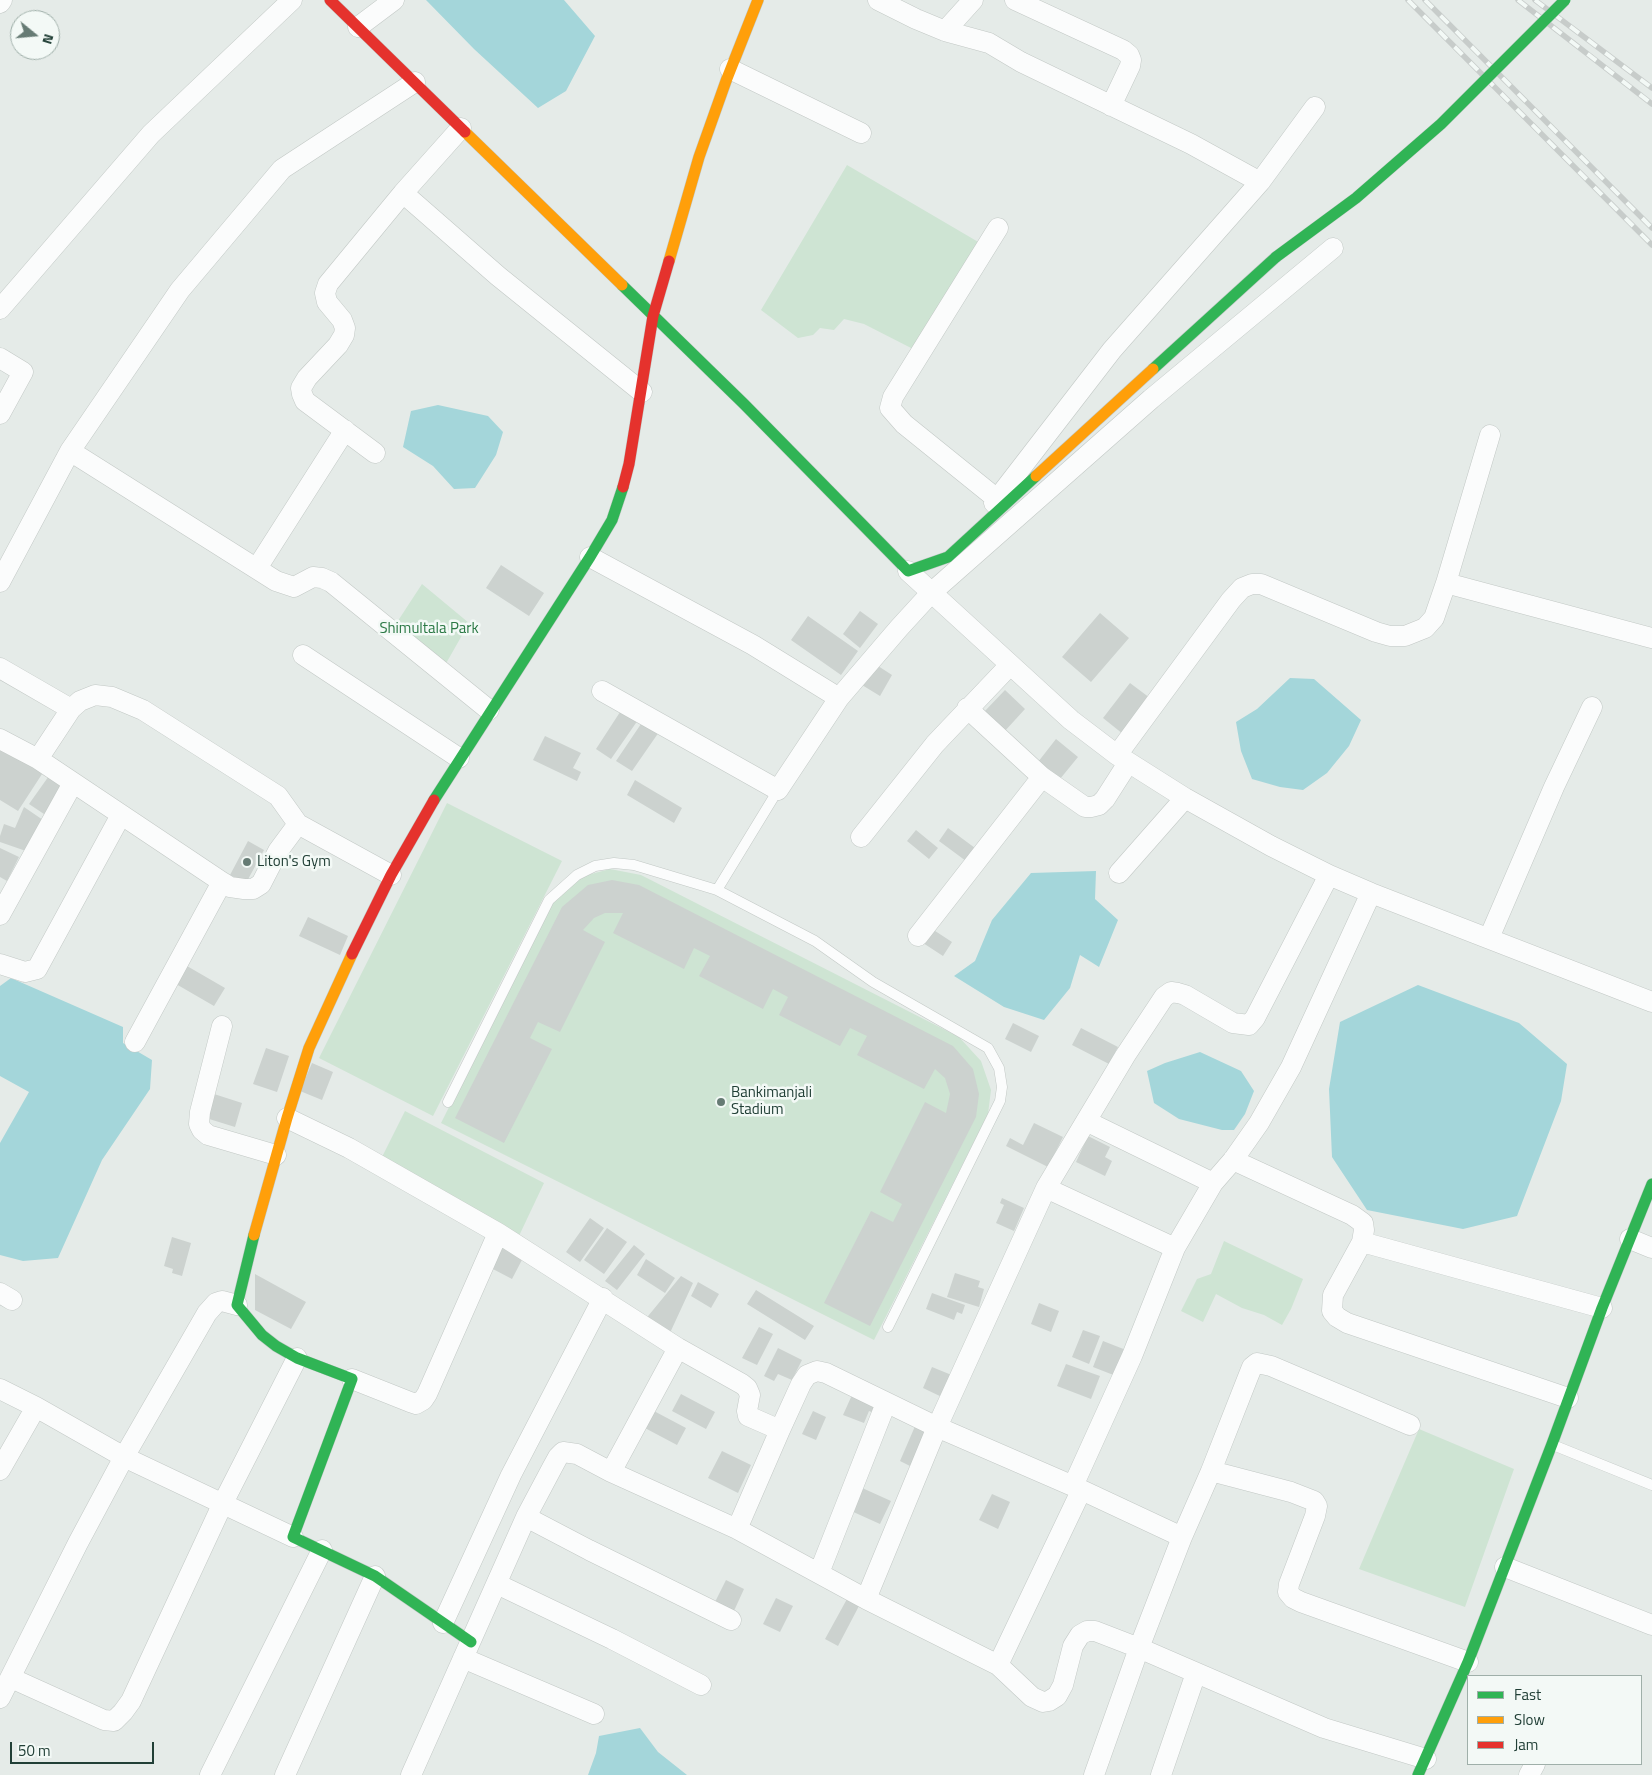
<!DOCTYPE html>
<style>
body{margin:0}
#map{position:relative;width:1652px;height:1775px;overflow:hidden;background:#e5ebe8;font-family:"Titillium Web",sans-serif}
canvas{display:block}
.legend{position:absolute;left:1467px;top:1675px;width:175px;height:90px;box-sizing:border-box;background:#f3f9f6;border:1px solid #9fafa9;margin:0;padding:6px 9px;list-style:none;font-size:15px;color:#213f36}
.legend li{display:flex;align-items:center;gap:10px;height:25px}
.legend b{width:25px;border:1px solid #9fafa9}
.north{position:absolute;left:10px;top:10px;width:50px;height:50px;box-sizing:border-box;background:#f3f9f6;border:1px solid #9fafa9;border-radius:50%;rotate:107deg;font-size:14px;font-weight:700;line-height:20px;text-align:center;color:#213f36}
.north::after{content:'';display:block;margin:auto;width:18px;height:22px;background:#667b74;clip-path:polygon(50% 0,100% 100%,50% 72%,0 100%)}
.scale{position:absolute;left:10px;top:1742px;width:144px;height:22px;box-sizing:border-box;border:2px solid #213f36;border-top:0;padding-left:6px;font-size:15px;line-height:18px;white-space:nowrap;color:#213f36;-webkit-text-stroke:4px #f3f9f6;paint-order:stroke}
</style>
<div id="map">
<canvas width="1652" height="1775"></canvas>
<ul class="legend">
<li><b style="height:6px;background:#30b455"></b>Fast</li>
<li><b style="height:6px;background:#ff9f0a"></b>Slow</li>
<li><b style="height:6px;background:#e5322d"></b>Jam</li>
</ul>
<div class="north">N</div>
<div class="scale">50 m</div>
</div>
<script>
const g = document.querySelector('canvas').getContext('2d');
g.lineJoin = 'round';
function fill(path, color) {
  g.fillStyle = color;
  g.fill(path, 'evenodd');
}
function shape(rows) {
  const path = new Path2D();
  for (const r of rows) {
    path.moveTo(r[0], r[1]);
    for (let i = 2; i < r.length; i += 2) path.lineTo(r[i], r[i + 1]);
  }
  return path;
}
function stroke(path, color, width, dash) {
  g.strokeStyle = color;
  g.lineWidth = width;
  g.lineCap = dash ? 'butt' : 'round';
  g.setLineDash(dash || []);
  g.stroke(path);
}
function write(font, color, halo, rows, align = 'center') {
  g.font = font + ' "Titillium Web",sans-serif';
  g.lineWidth = 5;
  g.setLineDash([]);
  g.textBaseline = 'middle';
  g.strokeStyle = halo;
  g.fillStyle = color;
  for (const [text, x, y, turn = 0] of rows) {
    g.save();
    g.translate(x, y);
    g.rotate((+turn || 0) * Math.PI / 180);
    g.textAlign = isNaN(turn) ? turn : align;
    if (halo) g.strokeText(text, 0, 0);
    g.fillText(text, 0, 0);
    g.restore();
  }
}
const green = shape([
 [847,165,980,243,915,350,864,324,844,319,834,330,820,328,813,335,798,338,761,310],
 [422,584,469,623,440,674,388,636],
 [447,803,562,861,433,1116,319,1058],
 [610,869,641,875,959,1037,981,1061,991,1090,988,1114,874,1340,441,1123,552,903,580,877],
 [405,1111,544,1183,518,1238,381,1159],
 [1224,1241,1303,1279,1291,1309,1282,1325,1264,1315,1242,1308,1216,1294,1203,1322,1181,1311,1197,1279,1211,1274],
 [1419,1429,1514,1469,1465,1607,1359,1569]
]);
const water = shape([
 [426,0,564,0,595,36,566,91,538,108,474,49],
 [438,405,488,416,503,432,496,455,475,488,454,489,433,466,403,447,411,411],
 [1290,678,1314,679,1361,720,1349,746,1327,773,1303,790,1280,787,1252,779,1241,751,1236,722,1257,709],
 [1096,871,1095,899,1118,920,1099,967,1080,955,1070,988,1044,1020,1004,1007,954,976,975,961,992,920,1031,873],
 [11,978,123,1027,123,1043,152,1060,150,1089,102,1160,58,1258,23,1261,0,1255,0,1143,29,1092,0,1076,0,986],
 [1418,985,1519,1023,1567,1064,1561,1101,1517,1216,1463,1229,1367,1210,1332,1157,1329,1089,1340,1022],
 [1200,1052,1241,1071,1254,1091,1245,1114,1234,1130,1222,1130,1179,1119,1154,1103,1147,1071,1165,1063],
 [640,1728,658,1752,687,1775,588,1775,596,1753,599,1736]
]);
const building = shape([
 [501,565,544,593,529,616,486,588],
 [860,611,878,624,860,648,843,634],
 [1100,613,1129,638,1091,682,1062,657],
 [808,616,858,651,841,675,791,640],
 [875,664,892,675,880,696,862,685],
 [1130,683,1150,698,1123,734,1103,718],
 [1005,690,1025,709,1004,732,984,712],
 [622,709,638,720,611,759,596,749],
 [643,721,659,732,632,771,616,761],
 [545,736,581,753,573,768,581,772,577,781,533,760],
 [1056,739,1078,757,1060,779,1038,762],
 [0,742,44,771,18,811,0,800],
 [51,773,69,784,50,818,29,804],
 [635,780,682,808,674,823,627,795],
 [24,807,43,820,26,851,0,842,0,836,4,824,15,828],
 [948,828,975,848,966,861,939,841],
 [916,830,938,848,929,859,907,841],
 [248,841,264,850,246,883,230,875],
 [0,848,19,857,7,881,0,877],
 [612,880,639,885,953,1046,973,1069,979,1094,976,1117,870,1326,824,1303,871,1211,893,1222,902,1204,880,1192,925,1102,946,1113,950,1094,945,1078,935,1069,924,1089,857,1055,867,1036,850,1028,840,1046,779,1015,788,997,773,989,763,1009,699,976,710,956,694,948,684,969,613,933,623,913,605,913,594,918,583,930,605,942,560,1032,538,1022,530,1038,552,1049,504,1143,455,1118,562,907,588,885],
 [308,917,348,936,340,955,299,936],
 [929,927,952,942,943,956,920,941],
 [187,966,225,988,214,1006,176,984],
 [1013,1023,1039,1036,1031,1052,1005,1039],
 [1081,1028,1118,1047,1109,1064,1072,1045],
 [266,1048,289,1056,277,1092,253,1084],
 [312,1063,333,1072,322,1100,300,1091],
 [214,1094,242,1103,235,1127,206,1118],
 [1034,1123,1063,1137,1048,1167,1006,1146,1010,1138,1023,1145],
 [1088,1136,1110,1147,1105,1157,1112,1161,1105,1176,1076,1162],
 [1002,1198,1024,1208,1014,1231,996,1223,1004,1205,1000,1203],
 [590,1218,604,1228,580,1262,566,1252],
 [607,1228,627,1242,604,1274,584,1260],
 [172,1237,191,1243,182,1276,172,1273,173,1269,164,1266],
 [502,1245,524,1256,512,1279,491,1268],
 [634,1245,645,1254,617,1290,605,1281],
 [646,1259,675,1278,665,1293,637,1275],
 [955,1273,980,1281,978,1287,984,1289,979,1307,947,1297],
 [255,1274,306,1302,291,1329,255,1310],
 [681,1276,693,1283,669,1335,644,1321],
 [698,1282,719,1294,711,1308,691,1296],
 [756,1290,814,1326,805,1340,747,1304],
 [932,1293,965,1305,962,1314,957,1312,954,1320,926,1309],
 [1039,1303,1059,1311,1051,1332,1031,1324],
 [759,1327,773,1334,757,1365,742,1358],
 [1083,1330,1100,1336,1089,1364,1072,1357],
 [1103,1341,1126,1350,1116,1376,1093,1367],
 [778,1348,802,1360,792,1380,778,1374,774,1381,764,1376],
 [1066,1364,1100,1376,1091,1399,1057,1386],
 [932,1367,954,1376,944,1398,923,1388],
 [681,1394,715,1412,706,1429,672,1411],
 [852,1395,877,1406,874,1413,869,1411,864,1423,843,1415],
 [652,1410,686,1428,677,1445,643,1427],
 [813,1411,826,1417,816,1440,802,1434],
 [916,1424,929,1430,912,1467,900,1461],
 [722,1451,751,1465,738,1493,708,1478],
 [860,1487,891,1501,880,1524,849,1510],
 [992,1494,1010,1502,998,1529,979,1520],
 [726,1580,744,1589,733,1613,714,1604],
 [776,1598,793,1606,780,1632,763,1624],
 [847,1599,859,1606,838,1646,825,1639]
]);
const lane = shape([
 [778,790,717,890,815,941,873,982,988,1048,999,1068,1002,1087,1000,1101,888,1327],
 [448,1102,549,900,577,875,595,866,614,863,634,865,717,890],
 [1553,1445,1652,1485]
]);
const street = shape([
 [878,0,916,19,945,31,989,43,1021,62,1191,144,1260,182,1112,350,994,503],
 [1015,0,1123,50,1129,55,1131,60,1130,66,1111,106],
 [0,3,2,0],
 [358,27,394,0],
 [945,31,973,0],
 [730,69,861,133],
 [461,128,403,193,498,276,642,392],
 [1260,182,1315,107],
 [0,309,151,134,292,0],
 [0,358,23,372,0,414],
 [70,451,276,581,294,587,313,577,322,578,331,582,489,710],
 [375,453,305,401,302,394,301,388,307,378,338,345,344,335,345,328,342,320,327,302,325,293,328,284,403,193],
 [997,499,904,424,890,408,893,397,998,228],
 [590,557,753,645,839,698],
 [257,568,345,430],
 [908,571,1071,720,1117,755,1185,798,1271,846,1329,875,1371,893,1652,1002],
 [0,582,70,451,180,290,282,169,415,82],
 [1446,583,1490,435],
 [303,655,459,758],
 [0,668,71,709,38,759],
 [602,691,778,790,839,698,899,628,931,593,1151,399,1333,248],
 [967,708,1042,777,1085,807,1091,807,1099,805,1105,799,1128,763],
 [71,709,80,701,95,695,112,697,143,710,278,796,298,824,391,875],
 [0,739,38,759,222,882],
 [1117,755,1231,600,1242,588,1252,584,1261,584,1376,632,1390,636,1405,636,1425,628,1434,618,1446,583,1652,638],
 [861,837,935,744,1010,665],
 [1119,873,1185,798],
 [1329,875,1255,1018,1249,1025,1233,1023,1185,995,1178,993,1171,992,1164,997,1125,1056,1046,1188,937,1427,1073,1486,1132,1356,1175,1248,1213,1183,1233,1160,1259,1123,1291,1067,1371,893],
 [0,915,73,783],
 [918,936,1042,777],
 [1489,938,1554,787,1592,707],
 [0,964,25,972,37,969,121,815],
 [222,1026,200,1112,199,1124,202,1130,208,1135,276,1155],
 [135,1042,222,882,230,887,244,889,253,889,261,884,278,851,298,824],
 [287,1118,349,1148,498,1233,678,1348,742,1384,747,1388,750,1395,747,1411,748,1416,780,1430],
 [1086,1121,1213,1183],
 [1233,1160,1352,1215,1363,1223,1364,1230,1362,1242,1333,1295,1332,1311,1337,1317,1347,1323,1568,1398],
 [1046,1188,1175,1248],
 [1630,1239,1652,1248],
 [1362,1242,1602,1308],
 [0,1293,12,1300],
 [352,1379,410,1402,416,1404,423,1400,427,1394,498,1233],
 [0,1389,36,1407,124,1457,293,1537],
 [1410,1425,1271,1366,1257,1363,1252,1367,1248,1377,1211,1471,1291,1492,1309,1499,1314,1501,1317,1506,1315,1516,1289,1584,1288,1592,1293,1598,1301,1602,1468,1662],
 [0,1470,36,1407],
 [1211,1471,1182,1537,1139,1648,1324,1728,1426,1759],
 [611,1472,678,1348],
 [1073,1486,1182,1537],
 [526,1517,589,1550,731,1620],
 [737,1529,780,1430,801,1384,807,1375,817,1371,826,1373,937,1427,866,1599],
 [1505,1567,1652,1625],
 [819,1573,886,1403],
 [497,1584,612,1639,701,1685],
 [443,1623,511,1475,603,1298],
 [463,1658,594,1714],
 [998,1665,1081,1491],
 [11,1678,104,1720,114,1721,123,1712,131,1701,223,1503,297,1358],
 [0,1698,78,1543,124,1457,207,1313,216,1303,222,1301,237,1305],
 [210,1775,322,1550],
 [285,1775,375,1576],
 [411,1775,526,1517,552,1468,558,1457,563,1452,577,1454,611,1472,737,1529,866,1599,998,1665,1032,1697,1043,1702,1049,1701,1057,1696,1063,1685,1073,1646,1080,1635,1087,1631,1095,1631,1139,1648,1094,1775],
 [1161,1775,1196,1673],
 [1529,1775,1535,1764]
]);
const fast = shape([
 [622,285,744,404,908,571,948,557,1036,476],
 [1153,369,1276,257],
 [434,800,590,557,612,520,623,487],
 [254,1235,237,1305,262,1335,276,1346,297,1358,352,1379,293,1537,375,1576,471,1642],
 [1418,1775,1468,1662,1552,1444,1602,1308,1652,1184]
]);
const slow = shape([
 [465,132,622,285],
 [669,261,699,157,726,81,758,0],
 [1036,476,1153,369],
 [254,1235,287,1118,309,1048,352,954]
]);
const jam = shape([
 [330,0,465,132],
 [623,487,629,464,653,316,669,261],
 [352,954,391,875,434,800]
]);
const rail = shape([
 [1408,0,1652,245],
 [1425,0,1652,228],
 [1518,0,1652,104],
 [1535,0,1652,88]
]);
const fastBridge = shape([
 [1276,257,1356,198,1441,124,1565,0]
]);
const markers = [
 [247,862,5,"#667b74"],
 [721,1102,5,"#667b74"]
];
const parkNames = [
 ["Shimultala Park",429,629]
];
const poiNames = [
 ["Liton's Gym",257,862],
 ["Bankimanjali",731,1093],
 ["Stadium",731,1110]
];
fill(green, '#cee4d3');
fill(water, '#a4d6da');
fill(building, '#ccd2cf');
stroke(lane, '#c2c8c5', 11);
stroke(street, '#c2c8c5', 21);
stroke(fast, '#c0c8c5', 12);
stroke(slow, '#c0c8c5', 12);
stroke(jam, '#c0c8c5', 12);
stroke(lane, '#fbfcfc', 10);
stroke(street, '#fbfcfc', 20);
stroke(fast, '#30b455', 11);
stroke(slow, '#ff9f0a', 11);
stroke(jam, '#e5322d', 11);
stroke(rail, '#c7ccca', 5.5);
stroke(rail, '#f3f9f6', 4, [11]);
stroke(fastBridge, '#c0c8c5', 12, []);
stroke(fastBridge, '#30b455', 11);
for (const [x, y, r, color] of markers) {
  const dot = new Path2D();
  dot.arc(x, y, r, 0, 2 * Math.PI);
  g.fillStyle = color;
  g.fill(dot);
  stroke(dot, '#f3f9f6', 2);
}
write('15px', '#2a7844', '#f3f9f6', parkNames);
write('15px', '#213f36', '#f3f9f6', poiNames, 'left');
</script>
